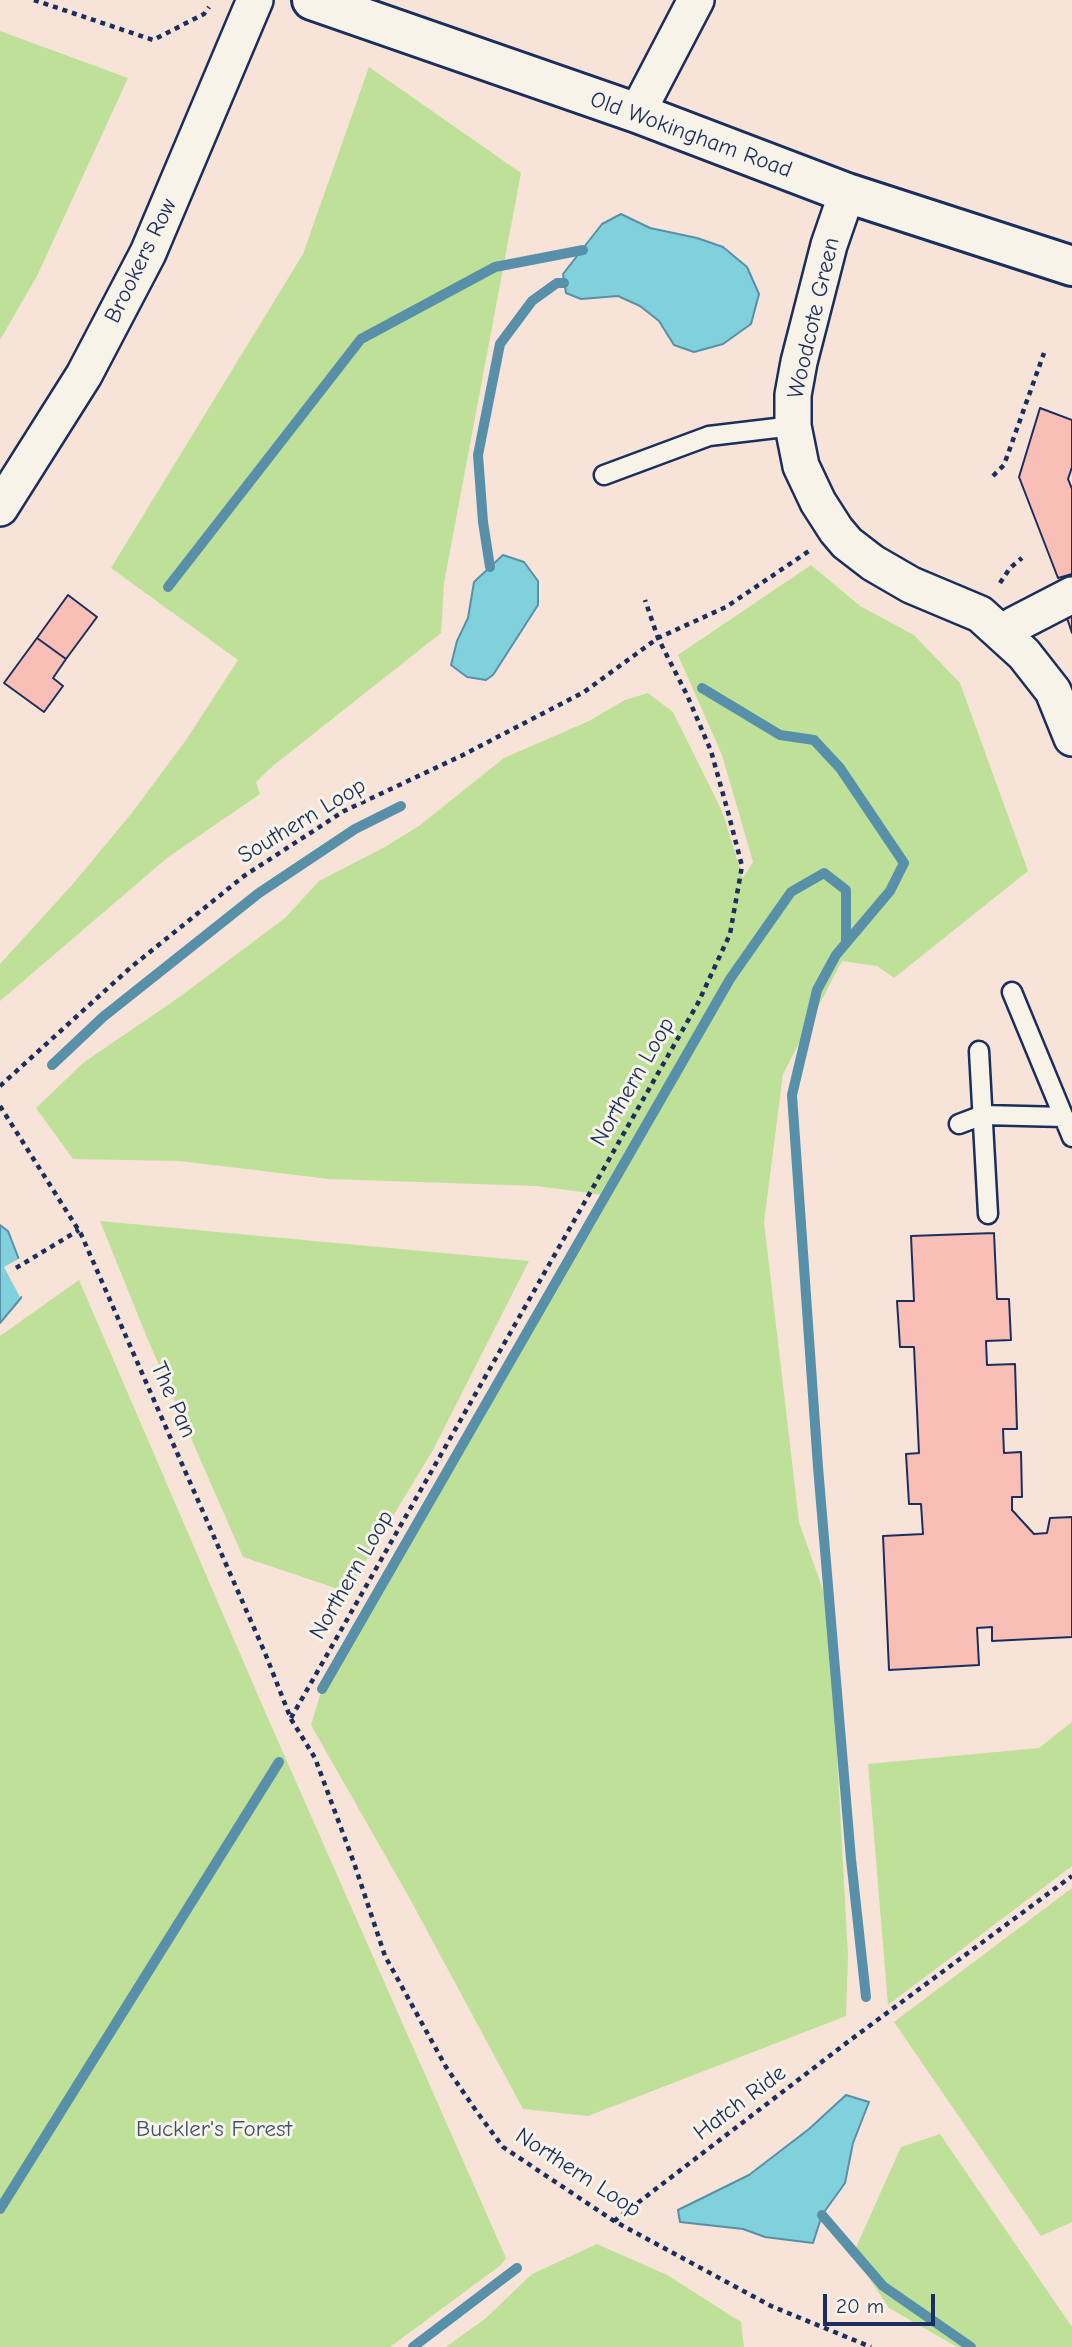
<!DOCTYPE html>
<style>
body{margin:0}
#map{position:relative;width:1072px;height:2347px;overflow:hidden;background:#f8e3d9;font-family:"Comic Neue",sans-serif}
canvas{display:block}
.scale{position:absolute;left:823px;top:2294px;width:112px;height:32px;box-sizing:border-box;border:4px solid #1b2f5e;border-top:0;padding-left:9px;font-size:21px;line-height:24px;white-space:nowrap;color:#1b2f5e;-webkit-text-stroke:5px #f7f3e8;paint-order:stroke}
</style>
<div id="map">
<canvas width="1072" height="2347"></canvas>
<div class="scale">20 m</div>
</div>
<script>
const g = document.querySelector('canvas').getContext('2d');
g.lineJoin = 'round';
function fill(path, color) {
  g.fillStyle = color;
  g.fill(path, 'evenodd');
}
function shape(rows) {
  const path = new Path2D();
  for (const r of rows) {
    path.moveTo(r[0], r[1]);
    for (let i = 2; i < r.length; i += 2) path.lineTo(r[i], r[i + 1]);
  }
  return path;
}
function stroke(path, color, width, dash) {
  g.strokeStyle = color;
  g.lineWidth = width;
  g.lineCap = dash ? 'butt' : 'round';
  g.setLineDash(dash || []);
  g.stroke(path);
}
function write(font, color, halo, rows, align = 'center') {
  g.font = font + ' "Comic Neue",sans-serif';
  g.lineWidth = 6;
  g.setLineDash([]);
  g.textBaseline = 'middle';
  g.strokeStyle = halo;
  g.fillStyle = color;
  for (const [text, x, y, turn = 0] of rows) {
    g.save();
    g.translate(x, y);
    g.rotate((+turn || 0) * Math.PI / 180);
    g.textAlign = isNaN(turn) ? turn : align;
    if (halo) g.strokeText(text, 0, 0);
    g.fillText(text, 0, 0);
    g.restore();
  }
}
const green = shape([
 [0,31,128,78,37,276,0,340],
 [369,67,521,173,444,583,441,633,274,765,256,782,260,794,167,858,0,1001,0,964,72,885,131,814,186,740,238,660,111,568,303,254],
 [811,565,860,606,914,635,960,683,1028,871,894,978,877,966,842,961,783,1074,764,1222,799,1522,829,1607,848,1956,846,2016,588,2116,523,2109,410,1899,311,1725,322,1689,611,1196,537,1186,329,1179,180,1161,73,1159,36,1108,83,1063,178,998,285,918,319,881,385,847,419,826,504,758,589,721,625,700,648,693,673,712,722,811,743,878,753,862,722,755,678,655],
 [100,1221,529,1261,433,1450,347,1592,243,1557,148,1340],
 [79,1280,263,1707,506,2258,501,2265,390,2347,0,2347,0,1336],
 [1072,1722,1072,1866,888,2005,868,1764,1039,1748],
 [1072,1888,1072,2222,1041,2236,894,2022],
 [940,2134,1072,2327,1072,2347,957,2347,889,2308,853,2254,901,2147],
 [597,2244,667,2275,741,2322,744,2347,446,2347,486,2318,532,2274]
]);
const water = shape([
 [621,214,650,228,697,238,723,247,747,267,759,294,751,324,723,344,694,352,674,345,659,321,640,306,618,296,581,299,566,293,563,274,602,224,621,214],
 [503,555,524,562,538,581,538,605,493,675,486,680,467,677,451,665,457,641,468,618,474,582,503,555],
 [0,1225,8,1231,20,1262,22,1280,21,1298,0,1323,0,1225],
 [846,2095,869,2102,853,2143,845,2183,822,2215,813,2243,765,2237,743,2229,680,2222,678,2210,749,2175,809,2129,846,2095]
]);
const pier = shape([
 [22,1257,26,1280,25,1294,20,1297,4,1267]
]);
const stream = shape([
 [490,567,483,522,478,455,500,344,532,301,557,283,564,283],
 [168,587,361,339,495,267,583,250],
 [702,688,780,735,814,740,840,768,904,863,890,891,836,955,817,990,792,1095,818,1467,851,1859,866,1997],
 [52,1065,103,1017,259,893,355,829,401,806],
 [322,1689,730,979,791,892,824,873,846,890,846,943],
 [0,2209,279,1762],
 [822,2215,883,2286,971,2347],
 [413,2347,517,2268]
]);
const building = shape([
 [1040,408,1072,420,1072,467,1068,479,1072,489,1072,574,1058,578,1019,477,1040,408],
 [68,595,97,617,66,659,37,638,68,595],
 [1072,616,1072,633,1067,618,1072,616],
 [37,638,66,659,53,678,63,686,44,712,4,683,37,638],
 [994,1233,997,1299,1009,1299,1011,1340,986,1341,987,1365,1015,1364,1017,1429,1003,1429,1004,1453,1021,1452,1022,1497,1012,1497,1012,1510,1034,1534,1047,1533,1050,1518,1072,1517,1072,1637,992,1641,992,1627,977,1628,979,1665,889,1670,883,1536,923,1534,921,1504,909,1504,906,1454,919,1453,914,1347,900,1347,897,1301,914,1301,911,1236,994,1233]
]);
const path = shape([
 [34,0,153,40,204,14,209,7],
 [993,476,1004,465,1044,353],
 [1000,583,1010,568,1022,558],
 [0,1086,130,968,244,876,344,811,461,756,584,692,658,638,726,607,809,551],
 [0,1106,81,1234,265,1653,291,1719,315,1758,354,1863,385,1956,446,2067,477,2112,503,2147,614,2221,771,2306,871,2347],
 [16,1268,79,1230],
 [291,1718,698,1003,730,934,742,866,728,812,711,751,687,695,658,638,645,600],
 [614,2221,849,2041,1072,1876]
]);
const service = shape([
 [604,475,709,436,793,426],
 [1012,992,1072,1137],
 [979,1051,988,1214],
 [959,1124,983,1115,1064,1117]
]);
const minor = shape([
 [637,113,696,0],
 [847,193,829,245,799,362,793,395,793,426,801,466,818,502,836,530,847,543,873,563,911,585,980,614,1024,654,1053,691,1072,738],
 [0,508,84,375,148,253,255,0],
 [1004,634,1014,625,1072,595]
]);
const tertiary = shape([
 [312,0,637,113,847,193,1072,266]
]);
const streetNames = [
 ["Old Wokingham Road",691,135,20],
 ["Brookers Row",141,261,-64],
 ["Woodcote Green",814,318,-77],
 ["Southern Loop",302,821,-31],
 ["Northern Loop",633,1082,-60],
 ["The Pan",173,1400,66],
 ["Northern Loop",352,1575,-60],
 ["Hatch Ride",740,2103,-37],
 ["Northern Loop",578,2173,33]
];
const parkNames = [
 ["Buckler's Forest",214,2129]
];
fill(green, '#bee099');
fill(water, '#80d1db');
stroke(water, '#5890a9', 2);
fill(pier, '#f8e3d9');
stroke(stream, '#5890a9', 10);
fill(building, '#f9beb5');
stroke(building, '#1b2f5e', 2);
stroke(service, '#1b2f5e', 23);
stroke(minor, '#1b2f5e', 40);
stroke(tertiary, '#1b2f5e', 44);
stroke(path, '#1b2f5e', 4.5, [5, 5]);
stroke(service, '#f7f3e8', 18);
stroke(minor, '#f7f3e8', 35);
stroke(tertiary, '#f7f3e8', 38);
write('23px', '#1b2f5e', '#f7f3e8', streetNames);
write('23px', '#3c526a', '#f7f3e8', parkNames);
</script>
